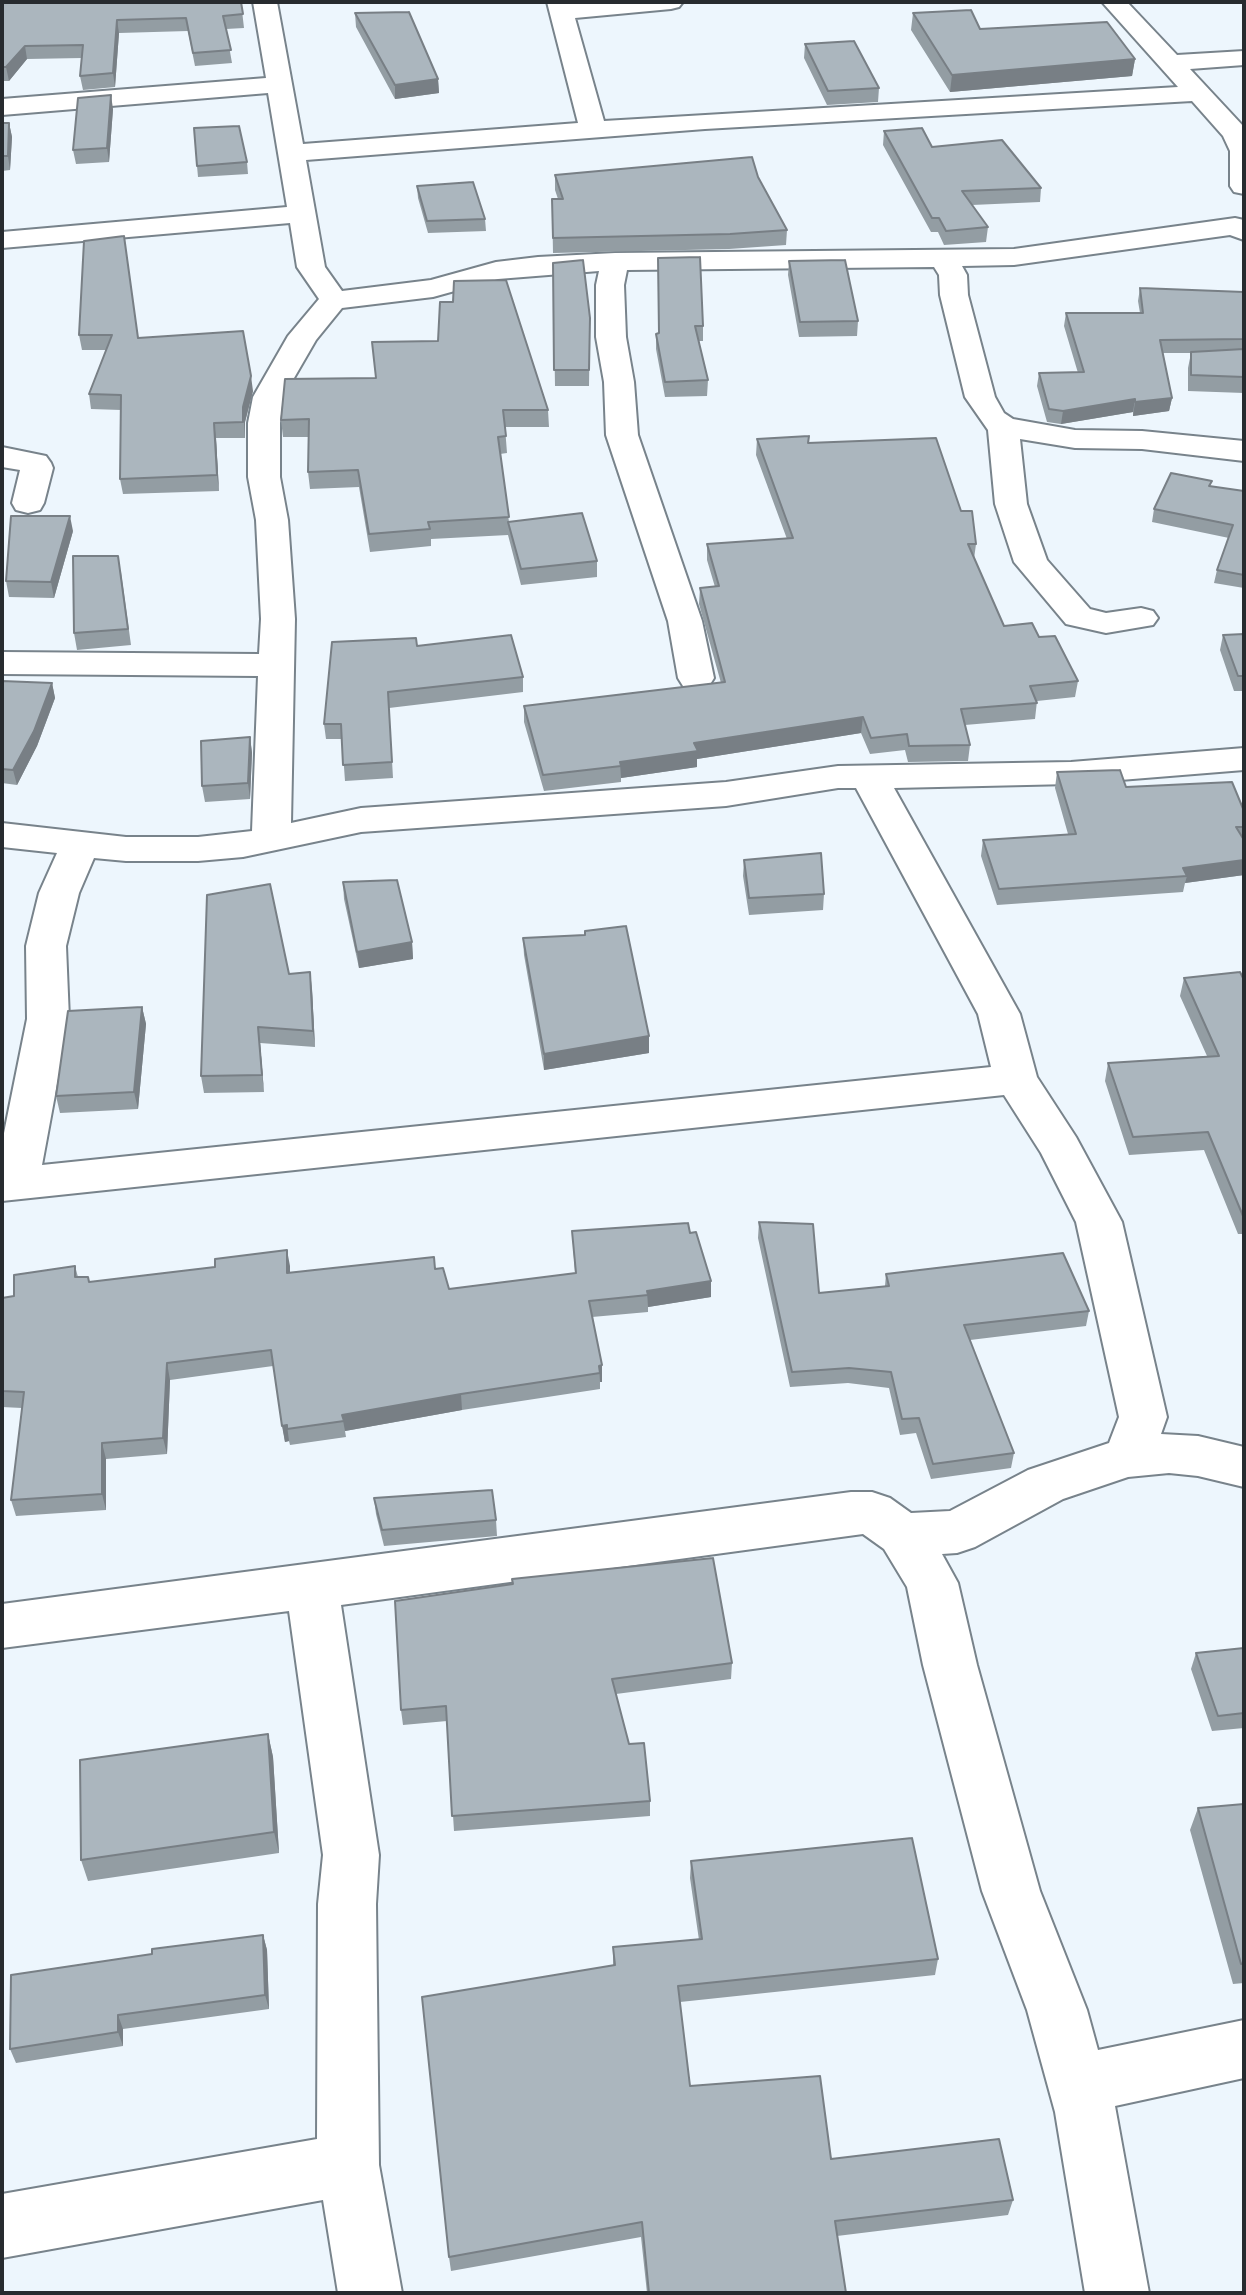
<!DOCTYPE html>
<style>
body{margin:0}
#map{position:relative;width:1246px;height:2295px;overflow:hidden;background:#edf6fd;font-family:"Public Sans",sans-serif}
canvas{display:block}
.frame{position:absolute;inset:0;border:4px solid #272b2f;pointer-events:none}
</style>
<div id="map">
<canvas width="1246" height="2295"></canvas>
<div class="frame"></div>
</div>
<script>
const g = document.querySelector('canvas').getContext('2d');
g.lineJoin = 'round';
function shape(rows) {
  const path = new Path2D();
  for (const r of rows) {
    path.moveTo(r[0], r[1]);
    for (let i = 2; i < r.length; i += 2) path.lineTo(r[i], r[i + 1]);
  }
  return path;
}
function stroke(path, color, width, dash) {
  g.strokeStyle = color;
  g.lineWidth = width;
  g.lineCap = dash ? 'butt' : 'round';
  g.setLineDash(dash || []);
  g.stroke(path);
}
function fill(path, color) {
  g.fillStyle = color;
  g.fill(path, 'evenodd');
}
const minor = shape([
 [253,2,277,2,303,144,578,123,547,2,683,2,679,7,671,9,575,18,604,121,1178,87,1102,2,1127,2,1177,55,1244,51,1244,65,1190,69,1244,127,1244,194,1234,192,1230,186,1230,151,1223,136,1192,101,705,129,306,160,325,267,342,291,431,280,496,262,538,257,615,253,1014,249,1235,218,1244,220,1244,240,1230,235,1014,265,962,266,967,275,968,295,995,397,1004,413,1013,419,1075,430,1142,431,1244,441,1244,461,1142,449,1075,448,1020,439,1027,504,1047,560,1090,609,1106,613,1141,608,1153,611,1158,618,1153,625,1106,633,1066,624,1014,562,995,504,988,430,965,397,940,295,939,275,934,267,627,270,624,285,626,337,634,382,638,435,702,621,714,678,709,686,696,689,683,686,678,678,668,621,606,435,604,382,596,337,596,285,599,271,498,279,433,297,342,308,316,340,283,397,280,423,280,477,288,520,295,619,291,823,361,808,726,782,838,766,1071,762,1244,748,1244,770,1071,784,894,788,1020,1014,1037,1077,1076,1137,1122,1222,1167,1417,1161,1434,1198,1436,1244,1447,1244,1487,1198,1476,1169,1473,1128,1477,1063,1499,975,1547,957,1553,942,1554,958,1583,977,1665,1040,1891,1087,2010,1098,2050,1244,2020,1244,2078,1115,2106,1149,2293,1085,2293,1055,2112,1027,2010,982,1891,923,1665,907,1587,884,1549,863,1534,341,1605,379,1855,376,1904,379,2165,402,2293,338,2293,323,2200,2,2258,2,2194,317,2139,318,1904,323,1855,289,1611,2,1648,2,1604,851,1492,872,1492,890,1498,911,1513,950,1511,1028,1470,1109,1443,1119,1417,1076,1222,1041,1153,1004,1095,2,1201,2,1143,27,1019,26,946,39,893,57,853,2,847,2,823,126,837,198,837,252,831,258,676,2,674,2,652,259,654,261,619,256,520,248,477,248,423,253,397,288,336,319,299,297,267,290,223,2,248,2,232,287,207,268,93,2,115,2,99,266,78,253,2],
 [838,788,856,788,978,1014,991,1067,42,1165,69,1019,66,946,79,893,94,858,126,861,198,861,243,857,361,832,726,806,838,788],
 [2,447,46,456,51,463,53,468,44,503,40,510,28,513,16,510,12,503,20,470,2,467,2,447]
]);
const wall = shape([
 [2,2,241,2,244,28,226,29,232,63,195,66,188,31,119,33,115,87,83,90,80,76,82,58,27,59,9,81,2,81],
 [355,13,438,79,439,93,395,99,356,27],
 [913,13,980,29,1135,59,1132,76,950,92,911,30],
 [805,44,879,88,878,102,827,105,804,58],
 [113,109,109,162,76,164,73,150],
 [2,123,9,123,12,137,10,170,2,171],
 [884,131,1041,188,1040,202,972,205,988,227,986,242,944,245,938,232,931,232,883,145],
 [247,162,248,174,198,177,197,166],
 [555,175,758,177,787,230,786,245,729,249,553,253,552,199,558,199,555,190],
 [417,186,485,219,486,231,428,233,418,198],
 [84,241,138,338,253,391,245,422,245,438,216,438,219,491,123,494,120,479,121,410,91,409,89,394,106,350,82,350,79,335],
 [658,258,703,326,703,341,699,341,708,380,707,396,665,397,656,349,656,334,659,333],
 [789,261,858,321,857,336,799,337,788,275],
 [553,263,590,318,589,386,555,386],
 [1140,288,1244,292,1244,393,1188,391,1188,368,1191,353,1163,353,1172,398,1169,411,1133,416,1133,412,1061,424,1047,422,1037,386,1039,373,1078,373,1064,326,1066,313,1140,313,1138,301],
 [285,379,548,410,549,427,505,427,507,453,500,454,509,522,597,561,597,577,521,585,508,535,431,539,431,546,370,552,359,487,310,489,308,472,309,437,283,437,281,420],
 [809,436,809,443,961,511,976,544,974,559,1004,626,1039,637,1078,681,1075,697,1037,701,1035,719,965,725,970,745,968,761,908,762,905,750,870,754,861,733,697,759,697,767,621,778,621,782,544,791,524,722,524,706,721,683,699,604,700,588,715,587,707,560,707,544,787,539,756,455,757,439],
 [1210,487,1244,491,1244,588,1214,583,1217,570,1229,538,1152,522,1154,509],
 [73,531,54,598,9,597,6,581],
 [121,572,131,645,77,650,74,633],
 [1244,634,1244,691,1234,691,1220,650,1223,635],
 [417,646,523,677,523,692,389,708,393,778,345,781,342,739,326,739,324,724],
 [2,681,52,683,55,698,37,746,17,785,2,783],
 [250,737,252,753,250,799,205,802,202,786],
 [1057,772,1244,811,1244,875,1185,883,1183,892,997,905,981,856,983,840,1068,834,1055,788],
 [744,860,824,894,823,910,749,915,743,876],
 [343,882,412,942,413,959,359,968,344,899],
 [585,935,649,1036,649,1053,544,1070,524,955,523,938],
 [289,974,312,989,315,1047,260,1043,264,1092,204,1093,201,1076],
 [1184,978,1244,980,1244,1234,1238,1234,1204,1150,1129,1155,1105,1081,1108,1063,1207,1056,1180,996],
 [142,1007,146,1024,138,1109,60,1113,56,1096],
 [759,1222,819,1293,885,1286,886,1274,1089,1311,1086,1326,970,1340,1014,1453,1011,1468,931,1479,916,1433,900,1435,889,1388,848,1383,790,1387,758,1238],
 [572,1231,690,1233,711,1297,648,1307,648,1312,592,1317,602,1382,600,1382,600,1389,462,1410,345,1431,346,1437,290,1445,289,1441,285,1442,273,1366,170,1380,167,1454,106,1459,106,1510,16,1516,11,1500,22,1408,2,1407,2,1298,14,1296,75,1266,78,1277,90,1282,290,1266,290,1273,435,1269,449,1289,575,1273],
 [374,1498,496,1520,497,1536,384,1546,376,1514],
 [395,1601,732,1663,731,1679,616,1694,629,1744,650,1801,650,1816,454,1831,447,1721,403,1725,401,1710],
 [1244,1648,1244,1728,1212,1731,1191,1669,1196,1653],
 [268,1734,273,1757,279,1853,88,1881,81,1860],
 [1244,1804,1244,1983,1233,1984,1190,1830,1198,1808],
 [691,1861,938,1959,935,1975,680,2002,690,2086,831,2159,1013,2200,1008,2215,837,2236,846,2293,647,2293,641,2237,451,2271,449,2257,613,1965,613,1947,699,1940,690,1878],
 [263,1935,267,1950,269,2009,123,2029,123,2046,16,2063,10,2049,152,1954]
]);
const shadedWall = shape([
 [117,20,119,33,115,87,113,73],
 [25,46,27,59,9,81,6,67],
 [1135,59,1132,76,950,92,952,75],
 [438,79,439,93,395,99,395,85],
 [111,95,113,109,109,162,107,148],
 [9,123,12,137,10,170,8,156],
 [251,376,253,391,245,422,245,438,243,407],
 [1172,398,1169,411,1133,416,1135,402],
 [1135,399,1133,412,1061,424,1063,411],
 [214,423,216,438,219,491,217,475],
 [70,516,73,531,54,598,51,582],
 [52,683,55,698,37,746,17,785,13,770],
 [863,717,861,733,697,759,697,767,621,778,620,762,694,743],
 [250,737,252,753,250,799,248,783],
 [1244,860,1244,875,1185,883,1187,876,1183,868],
 [412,942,413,959,359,968,357,952],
 [310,972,312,989,315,1047,313,1031],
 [142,1007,146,1024,138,1109,134,1092],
 [258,1027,260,1043,264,1092,262,1075],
 [649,1036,649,1053,544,1070,544,1054],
 [287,1250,290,1266,290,1289,287,1273],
 [711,1281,711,1297,648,1307,647,1291],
 [167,1363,170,1380,167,1454,163,1438],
 [602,1365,602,1382,600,1382,599,1366],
 [461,1394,462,1410,345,1431,342,1415],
 [287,1425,289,1441,285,1442,282,1426],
 [102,1443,106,1459,106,1510,102,1494],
 [268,1734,273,1757,279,1853,274,1832],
 [263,1935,267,1950,269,2009,265,1995],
 [118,2015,123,2029,123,2046,118,2032]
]);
const building = shape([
 [2,2,241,2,243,14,223,16,231,50,193,53,186,18,117,20,113,73,80,76,83,45,25,46,6,67,2,67,2,2],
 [971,10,980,29,1107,22,1135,59,952,75,913,13,971,10],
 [409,12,438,79,395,85,355,13,409,12],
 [854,41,879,88,828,91,805,44,854,41],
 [111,95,107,148,73,150,78,98,111,95],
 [2,123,9,123,8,156,2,156,2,123],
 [239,126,247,162,197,166,194,128,239,126],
 [922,128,932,147,1002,140,1041,188,962,191,988,227,946,231,939,218,932,218,884,131,922,128],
 [752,157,758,177,787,230,730,234,553,238,552,199,563,199,555,175,752,157],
 [473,182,485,219,427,221,417,186,473,182],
 [124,236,138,338,243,331,251,376,243,407,243,422,214,423,217,475,120,479,121,395,89,394,112,335,79,335,84,241,124,236],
 [700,257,703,326,695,326,708,380,665,382,656,334,659,333,658,258,700,257],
 [583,260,590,318,589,370,554,370,553,263,583,260],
 [845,260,858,321,800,322,789,261,845,260],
 [506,280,548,410,503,410,506,436,498,437,509,517,428,522,430,529,369,534,358,470,308,472,309,419,281,420,285,379,376,378,372,342,438,341,440,302,453,302,454,281,506,280],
 [1140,288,1244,292,1244,339,1160,340,1172,398,1135,402,1135,399,1063,411,1049,409,1039,373,1084,372,1066,313,1143,313,1140,288],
 [1244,349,1244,377,1191,375,1191,352,1244,349],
 [809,436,808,443,936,438,961,511,972,511,976,544,968,544,1004,626,1032,623,1039,637,1055,636,1078,681,1030,686,1037,703,961,709,970,745,909,746,907,734,871,738,863,717,694,743,698,751,620,762,621,766,543,775,524,706,725,682,700,588,719,586,707,544,793,538,757,439,809,436],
 [1171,473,1212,481,1209,486,1244,491,1244,575,1217,570,1233,525,1154,509,1171,473],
 [582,513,597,561,521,569,508,522,582,513],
 [11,516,70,516,51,582,6,581,11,516],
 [73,556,118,556,128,629,74,633,73,556],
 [1244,634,1244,676,1238,676,1223,635,1244,634],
 [511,635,523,677,388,692,392,762,343,765,341,724,324,724,332,642,416,638,417,646,511,635],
 [2,681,52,683,34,731,13,770,2,769,2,681],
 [250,737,248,783,202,786,201,741,250,737],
 [1120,770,1126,787,1232,782,1244,811,1244,827,1236,827,1244,840,1244,860,1183,868,1187,876,999,889,983,840,1076,834,1057,772,1120,770],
 [821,853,824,894,749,898,744,860,821,853],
 [397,880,412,942,357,952,343,882,397,880],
 [270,884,289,974,310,972,313,1031,258,1027,262,1075,201,1076,207,895,270,884],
 [626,926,649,1036,544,1054,523,938,585,935,585,931,626,926],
 [1240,972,1244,980,1244,1216,1243,1216,1208,1132,1133,1137,1108,1063,1219,1056,1184,978,1240,972],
 [142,1007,134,1092,56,1096,68,1011,142,1007],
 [759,1222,813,1224,819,1293,889,1286,886,1274,1063,1253,1089,1311,964,1325,1014,1453,933,1464,919,1418,902,1419,891,1372,849,1368,792,1372,759,1222],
 [688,1223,690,1233,696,1232,711,1281,647,1291,648,1295,589,1301,602,1365,599,1366,600,1373,461,1394,342,1415,344,1421,287,1429,287,1425,282,1426,271,1350,167,1363,163,1438,102,1443,102,1494,11,1500,24,1392,2,1391,2,1298,14,1296,14,1275,75,1266,75,1277,88,1277,89,1282,215,1267,215,1259,287,1250,287,1273,434,1257,435,1269,443,1268,449,1289,576,1273,572,1231,688,1223],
 [492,1490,496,1520,382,1530,374,1498,492,1490],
 [713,1558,732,1663,612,1679,629,1744,644,1743,650,1801,452,1816,446,1706,401,1710,395,1601,513,1584,512,1579,713,1558],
 [1244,1648,1244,1713,1218,1716,1196,1653,1244,1648],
 [268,1734,274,1832,81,1860,80,1760,268,1734],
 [1244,1804,1244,1963,1241,1964,1198,1808,1244,1804],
 [912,1838,938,1959,678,1986,690,2086,820,2076,831,2159,999,2139,1013,2200,835,2221,846,2293,649,2293,642,2222,449,2257,422,1997,615,1965,613,1947,702,1939,691,1861,912,1838],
 [263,1935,265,1995,118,2015,118,2032,10,2049,11,1975,152,1954,152,1949,263,1935]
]);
stroke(minor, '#78838b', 4);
fill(minor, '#fff');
fill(wall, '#939da3');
fill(shadedWall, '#787f85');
fill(building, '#abb6be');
stroke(building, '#787f85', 2);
</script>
